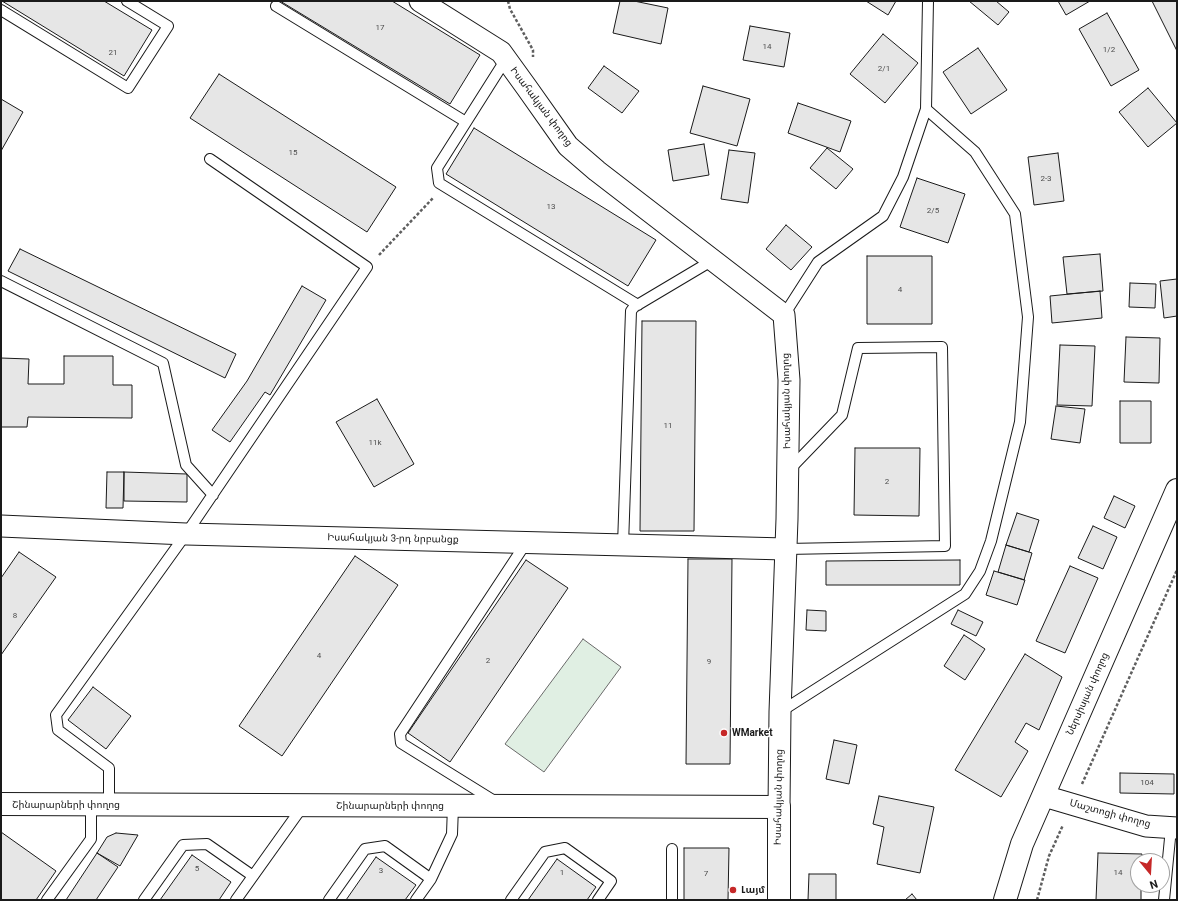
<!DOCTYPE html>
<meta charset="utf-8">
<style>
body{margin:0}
#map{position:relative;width:1178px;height:901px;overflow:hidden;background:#fff;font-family:Roboto,sans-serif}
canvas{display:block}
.frame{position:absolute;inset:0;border:2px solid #1a1a1a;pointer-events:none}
.north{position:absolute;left:1130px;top:853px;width:40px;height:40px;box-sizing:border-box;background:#fff;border:1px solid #a3a3a3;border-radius:50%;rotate:162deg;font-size:11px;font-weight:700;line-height:16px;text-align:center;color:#1a1a1a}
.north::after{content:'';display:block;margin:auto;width:14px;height:18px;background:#c62828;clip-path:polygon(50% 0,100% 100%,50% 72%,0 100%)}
</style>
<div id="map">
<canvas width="1178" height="901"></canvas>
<div class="frame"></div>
<div class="north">N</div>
</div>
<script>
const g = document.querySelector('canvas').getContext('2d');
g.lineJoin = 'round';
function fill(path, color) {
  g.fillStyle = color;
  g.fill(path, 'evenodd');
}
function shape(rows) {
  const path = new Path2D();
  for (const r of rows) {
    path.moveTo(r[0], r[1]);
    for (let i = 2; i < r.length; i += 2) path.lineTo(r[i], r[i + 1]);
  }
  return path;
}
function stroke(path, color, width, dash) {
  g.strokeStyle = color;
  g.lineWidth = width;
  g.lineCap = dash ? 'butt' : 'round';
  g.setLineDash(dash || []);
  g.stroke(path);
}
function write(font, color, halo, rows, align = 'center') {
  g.font = font + ' Roboto,"Noto Sans Armenian",sans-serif';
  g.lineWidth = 3;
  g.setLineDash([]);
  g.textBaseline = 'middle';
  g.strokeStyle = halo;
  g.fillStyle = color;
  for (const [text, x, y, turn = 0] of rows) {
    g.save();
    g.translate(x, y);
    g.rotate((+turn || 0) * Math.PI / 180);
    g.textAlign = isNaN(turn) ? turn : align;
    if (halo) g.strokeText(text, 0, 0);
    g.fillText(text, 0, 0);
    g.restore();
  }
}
const green = shape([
 [583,639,621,667,544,772,505,744,583,639]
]);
const building = shape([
 [2,1,104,1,152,30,124,76,2,1],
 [280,1,392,1,480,55,450,104,280,1],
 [620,1,634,1,668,8,661,44,613,33,620,1],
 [866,1,896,1,888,15,866,1],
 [969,1,996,1,1009,12,998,25,969,1],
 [1058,1,1090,1,1066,15,1058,1],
 [1152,1,1177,1,1177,51,1152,1],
 [1107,13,1139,70,1111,86,1079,29,1107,13],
 [750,26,790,33,784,67,743,60,750,26],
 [883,34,918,63,885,103,850,74,883,34],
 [978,48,1007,90,971,114,943,72,978,48],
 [604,66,639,91,622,113,588,88,604,66],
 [219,74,396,187,367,232,190,118,219,74],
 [703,86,750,99,737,146,690,133,703,86],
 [1148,88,1177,123,1148,147,1119,112,1148,88],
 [1,99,23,112,1,151,1,99],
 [798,103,851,121,840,152,788,133,798,103],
 [474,128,656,240,628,286,446,174,474,128],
 [704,144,709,175,673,181,668,150,704,144],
 [827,148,853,169,836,189,810,168,827,148],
 [729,150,755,153,748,203,721,199,729,150],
 [1058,153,1064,201,1034,205,1028,157,1058,153],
 [917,178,965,194,948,243,900,227,917,178],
 [786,225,812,247,791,270,766,249,786,225],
 [20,249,236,354,225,378,8,271,20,249],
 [1100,254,1103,291,1067,294,1063,257,1100,254],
 [867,256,932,256,932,324,867,324,867,256],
 [1177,279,1177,316,1164,318,1160,281,1177,279],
 [1130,283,1156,284,1155,308,1129,307,1130,283],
 [302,286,326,300,270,395,265,392,230,442,212,430,247,381,302,286],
 [1100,291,1102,318,1052,323,1050,296,1100,291],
 [642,321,696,321,694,531,640,531,642,321],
 [1126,337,1160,338,1159,383,1124,382,1126,337],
 [1060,345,1095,346,1092,406,1057,405,1060,345],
 [64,356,113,356,113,385,132,385,132,418,28,417,27,427,1,427,1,358,29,359,28,384,64,384,64,356],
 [377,399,414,464,374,487,336,422,377,399],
 [1120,401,1151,401,1151,443,1120,443,1120,401],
 [1056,406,1085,409,1080,443,1051,439,1056,406],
 [855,448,920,448,919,516,854,515,855,448],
 [107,472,124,472,123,508,106,508,107,472],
 [124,472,187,474,187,502,124,501,124,472],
 [1114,496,1135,506,1125,528,1104,518,1114,496],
 [1017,513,1039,520,1029,552,1006,545,1017,513],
 [1093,526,1117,537,1103,569,1078,558,1093,526],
 [1006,545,1032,553,1024,580,998,572,1006,545],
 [19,552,56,577,1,655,1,578,19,552],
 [355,556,398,585,282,756,239,726,355,556],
 [688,559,732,559,730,764,686,764,688,559],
 [526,560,568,588,450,762,408,733,526,560],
 [960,560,960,585,826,585,826,561,960,560],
 [1070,566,1098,578,1065,653,1036,641,1070,566],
 [994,571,1025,580,1017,605,986,595,994,571],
 [807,610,826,611,826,631,806,630,807,610],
 [958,610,983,622,976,636,951,624,958,610],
 [964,635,985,649,965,680,944,666,964,635],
 [1025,654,1062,677,1039,730,1026,723,1015,742,1028,751,1001,797,955,770,1025,654],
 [93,687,131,716,106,749,68,720,93,687],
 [834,740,857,745,849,784,826,779,834,740],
 [1120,773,1174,774,1174,794,1120,793,1120,773],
 [879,796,934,807,920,873,877,864,884,827,873,824,879,796],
 [1,832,56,871,36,900,1,900,1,832],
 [116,833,138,835,120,866,97,853,107,837,116,833],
 [684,848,729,848,728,900,684,900,684,848],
 [97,853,118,867,96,900,66,900,97,853],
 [1098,853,1142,854,1142,861,1138,861,1138,885,1141,885,1141,900,1096,900,1098,853],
 [192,855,231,882,219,900,160,900,192,855],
 [376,857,416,885,405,900,346,900,376,857],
 [557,859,596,887,587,900,528,900,557,859],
 [809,874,836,874,836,900,808,900,809,874],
 [912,894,917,900,905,900,912,894]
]);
const path = shape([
 [508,1,510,9,533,50,533,57],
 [379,255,433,198],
 [1082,784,1177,570],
 [1037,900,1049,856,1063,825]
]);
const lane = shape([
 [276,6,466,122],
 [1,10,128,88,168,26,127,1],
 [506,59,437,168,439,183,638,305],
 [1,281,163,363,186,465,213,495],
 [784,315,818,262,883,216,903,177,926,109,928,1],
 [623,545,631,311,634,307,713,260],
 [786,549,945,546,942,347,858,348,842,415,789,470],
 [780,712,965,594,980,571,991,541,1020,422,1028,317,1015,214,975,152,926,109],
 [496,802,401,743,400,734,526,543],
 [109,805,109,768,58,730,56,715,186,534,367,267,210,159],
 [431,879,452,834,453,806],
 [47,900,91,839,91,805],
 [144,900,183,845,207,844,253,876],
 [236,900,303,806],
 [329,900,365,849,385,846,431,879,416,900],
 [511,900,545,852,565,848,611,881,598,900],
 [672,900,672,849],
 [1164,900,1171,828]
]);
const street = shape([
 [420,1,501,52,527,88,568,146,597,171,784,315,789,380,787,519,780,712,779,807],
 [1,526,186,534,786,549],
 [1044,796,1146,826,1177,828]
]);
const secondary = shape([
 [1,804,779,807,779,900],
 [1005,900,1022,844,1177,490]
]);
const markers = [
 [724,733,4,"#c62828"],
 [733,890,4,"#c62828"]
];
const numberNames = [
 ["17",380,28],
 ["14",767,47],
 ["1/2",1109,50],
 ["21",113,53],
 ["2/1",884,69],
 ["15",293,153],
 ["2-3",1046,179],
 ["13",551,207],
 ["2/5",933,211],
 ["4",900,290],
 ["11",668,426],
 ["11k",375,443],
 ["2",887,482],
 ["8",15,616],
 ["4",319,656],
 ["2",488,661],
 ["9",709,662],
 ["104",1147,783],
 ["5",197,869],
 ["3",381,871],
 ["1",562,873],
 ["14",1118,873],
 ["7",706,874]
];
const streetNames = [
 ["Իսահակյան փողոց",541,107,53],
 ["Իսահակյան փողոց",787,401,-91],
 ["Իսահակյան 3-րդ նրբանցք",393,539,1],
 ["Ներսիսյան փողոց",1088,694,-66],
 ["Իսահակյան փողոց",779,797,-89],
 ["Շինարարների փողոց",66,805],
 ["Շինարարների փողոց",390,806],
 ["Մաշտոցի փողոց",1110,814,15]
];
const poiNames = [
 ["WMarket",732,733],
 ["Լայմ",741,890]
];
fill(green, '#e0efe3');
stroke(green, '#6a6a6a', 1);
fill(building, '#e6e6e6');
stroke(building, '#1a1a1a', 1);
stroke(lane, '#1a1a1a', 12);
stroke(street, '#1a1a1a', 23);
stroke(secondary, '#1a1a1a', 24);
stroke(path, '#5f5f5f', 2.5, [3, 2]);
stroke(lane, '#fff', 10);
stroke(street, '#fff', 21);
stroke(secondary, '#fff', 22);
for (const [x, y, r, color] of markers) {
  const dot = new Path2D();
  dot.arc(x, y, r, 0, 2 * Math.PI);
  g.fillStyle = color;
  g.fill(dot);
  stroke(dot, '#fff', 1.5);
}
write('8px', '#4d4d4d', null, numberNames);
write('10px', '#1a1a1a', '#fff', streetNames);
write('bold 10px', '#1a1a1a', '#fff', poiNames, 'left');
</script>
